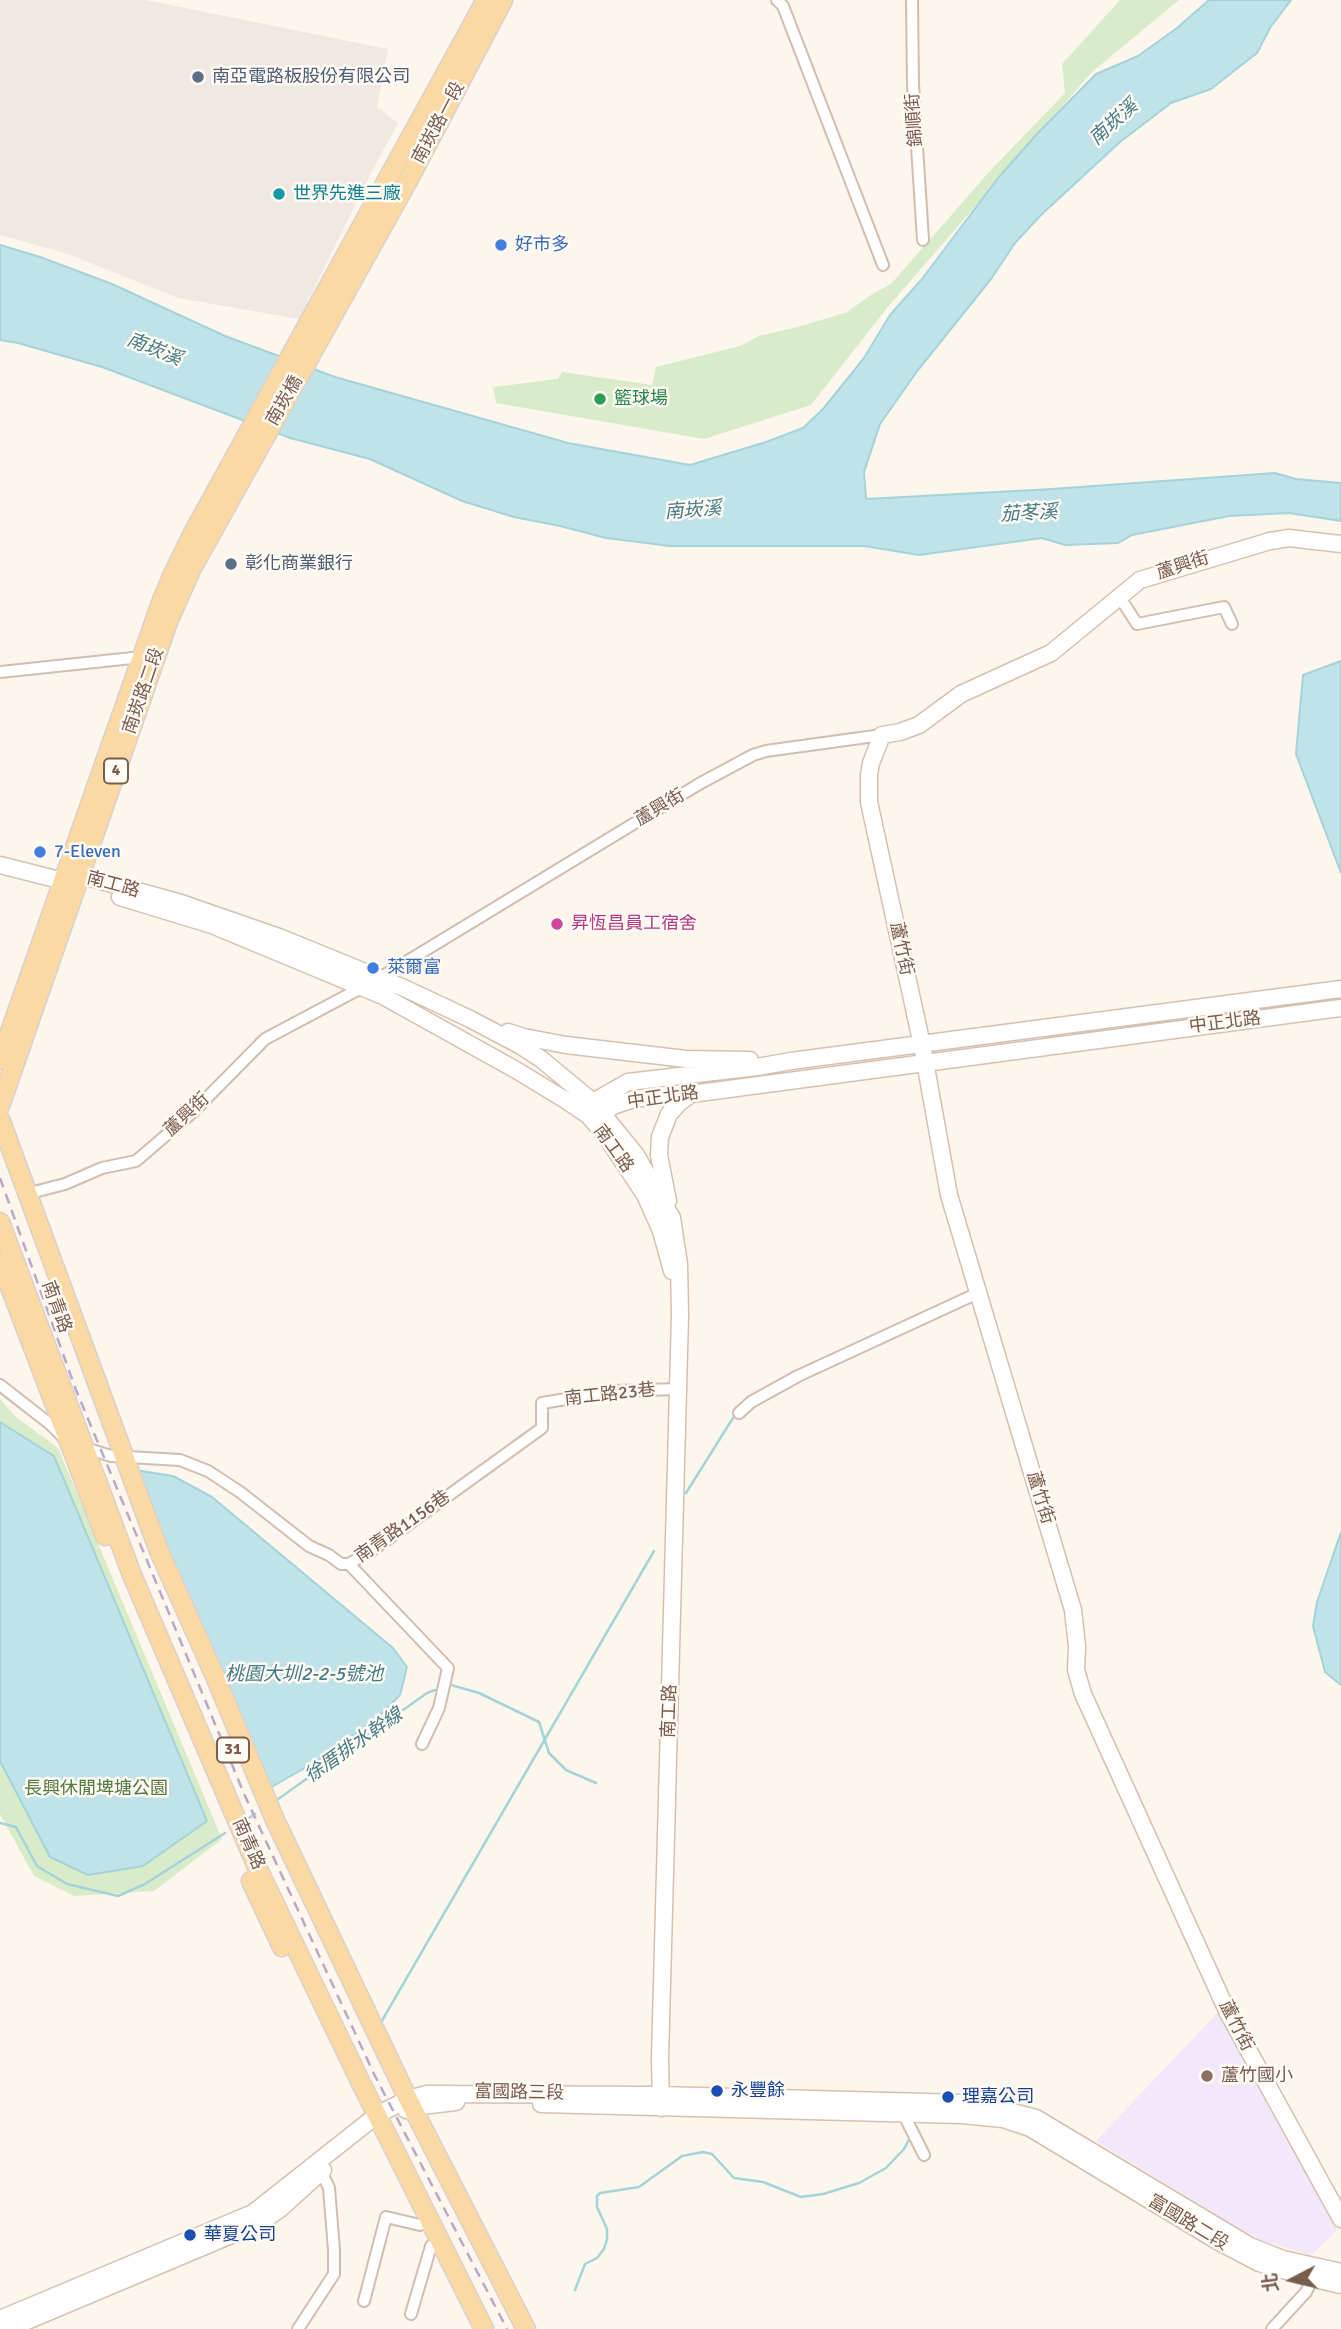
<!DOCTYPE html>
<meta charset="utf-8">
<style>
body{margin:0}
#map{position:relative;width:1341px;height:2329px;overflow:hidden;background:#fdf6ec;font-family:Signika,"Noto Sans TC",sans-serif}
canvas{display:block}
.north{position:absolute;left:1257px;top:2245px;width:70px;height:70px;-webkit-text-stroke:5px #fffaf3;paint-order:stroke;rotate:263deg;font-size:19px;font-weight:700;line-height:28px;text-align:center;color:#7a5c4d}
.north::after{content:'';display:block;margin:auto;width:24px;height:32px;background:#7a5c4d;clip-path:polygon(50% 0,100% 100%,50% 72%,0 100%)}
</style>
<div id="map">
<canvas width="1341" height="2329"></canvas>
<div class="north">北</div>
</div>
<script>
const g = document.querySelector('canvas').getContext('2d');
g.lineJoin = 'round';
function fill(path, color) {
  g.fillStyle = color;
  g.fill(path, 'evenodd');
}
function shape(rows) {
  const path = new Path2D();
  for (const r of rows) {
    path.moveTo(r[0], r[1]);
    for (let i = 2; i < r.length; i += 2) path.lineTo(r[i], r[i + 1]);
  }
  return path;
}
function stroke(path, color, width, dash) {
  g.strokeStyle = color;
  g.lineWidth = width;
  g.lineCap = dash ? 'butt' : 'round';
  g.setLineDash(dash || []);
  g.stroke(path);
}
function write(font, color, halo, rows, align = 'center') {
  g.font = font + ' Signika,"Noto Sans TC",sans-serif';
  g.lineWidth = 5;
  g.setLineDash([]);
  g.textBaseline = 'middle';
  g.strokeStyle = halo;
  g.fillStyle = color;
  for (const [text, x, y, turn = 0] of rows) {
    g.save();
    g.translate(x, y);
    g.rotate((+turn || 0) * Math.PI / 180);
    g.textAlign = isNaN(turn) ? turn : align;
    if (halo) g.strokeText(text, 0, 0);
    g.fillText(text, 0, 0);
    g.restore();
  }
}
const industrial = shape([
 [0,0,146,0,388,49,377,107,398,123,371,173,299,319,178,298,65,253,0,235]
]);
const education = shape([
 [1219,2011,1340,2228,1311,2255,1263,2241,1226,2221,1096,2141]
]);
const green = shape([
 [1120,0,1179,0,1091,73,887,308,811,405,704,439,496,403,493,387,558,379,562,372,652,385,656,367,740,346,759,336,805,325,847,312,872,294,891,284,989,172,1065,93,1062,64],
 [0,1399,15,1416,58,1448,222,1839,154,1891,74,1896,34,1876,0,1814]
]);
const water = shape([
 [1209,0,1291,0,1270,28,1257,53,1211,89,1171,103,1120,142,1041,215,1015,243,991,279,918,370,880,424,864,472,866,499,1052,489,1275,473,1296,479,1341,483,1341,521,1289,513,1229,516,1132,535,1118,543,1065,545,1042,538,919,555,864,546,670,546,606,538,560,526,514,517,462,501,370,459,290,438,102,367,18,343,0,340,0,245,40,257,112,284,225,336,335,377,568,443,690,465,766,442,803,428,823,409,864,358,890,315,922,279,998,178,1036,135,1096,74,1138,56,1177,28,1209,0],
 [1341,661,1341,873,1296,754,1303,675,1341,661],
 [0,1422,54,1456,207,1821,143,1866,88,1875,50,1857,0,1761,0,1422],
 [135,1470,173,1476,212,1497,393,1648,407,1667,400,1695,378,1717,324,1757,268,1789,135,1470],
 [1341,1532,1341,1685,1325,1672,1313,1626,1317,1602,1341,1532]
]);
const stream = shape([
 [686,1493,733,1418],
 [451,1685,479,1693,539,1722,549,1753,566,1770,596,1783],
 [274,1802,427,1693,435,1690],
 [246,1820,255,1814],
 [0,1823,16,1827,37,1866,67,1884,118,1896,145,1884,225,1833],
 [380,2024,654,1551],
 [575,2290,585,2264,597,2258,604,2249,607,2239,607,2229,597,2207,597,2196,600,2193,639,2187,682,2156,703,2152,712,2154,734,2178,763,2182,801,2197,823,2194,859,2183,886,2168,904,2149,911,2136]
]);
const street = shape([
 [777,0,783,6,883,265],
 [912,0,913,84,923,240],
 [1119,596,1137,624,1224,607,1232,624],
 [0,672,142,657],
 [26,1194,65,1184,102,1168,136,1161,192,1113,265,1039,378,979,699,784,753,755,766,751,882,735],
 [0,1385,50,1424,63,1437],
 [739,1413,751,1402,798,1376,978,1293],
 [82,1447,111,1456,180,1460,208,1471,240,1492,309,1546,329,1555,341,1564,349,1564,377,1547,542,1428,542,1403,615,1391,678,1389],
 [349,1564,448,1668,439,1708,422,1744],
 [903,2108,903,2113,924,2155],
 [364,2301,386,2217,420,2225],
 [411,2314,431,2246],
 [298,2329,334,2274,334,2250,329,2188,319,2167],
 [1272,2329,1306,2292,1315,2273]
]);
const secondary = shape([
 [1341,544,1289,538,1270,541,1140,580,1051,653,961,694,919,725,900,732,882,735,871,763,869,775,869,802,922,1045,949,1195,1073,1610,1077,1646,1076,1670,1083,1694,1228,2013,1341,2219],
 [0,865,75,884],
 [69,879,80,875,181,903,279,937,404,988,470,1019,521,1046,541,1059,593,1102,636,1155,672,1218,679,1264,680,1315,660,2058,661,2108],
 [120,897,212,925,383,996,516,1070,567,1101,588,1115,606,1136,645,1195,661,1231,672,1271],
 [1341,989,791,1061,757,1067,628,1082,593,1102,588,1115,602,1114,613,1106,634,1099,673,1094,691,1094,1341,1008],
 [508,1032,524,1037,566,1045,686,1059,750,1060],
 [668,1201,659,1155,660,1137,669,1114,679,1103,691,1094],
 [541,2104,962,2115,1003,2119,1030,2128,1219,2242,1259,2263,1314,2279,1341,2285],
 [406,2110,412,2107,456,2102],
 [0,2319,253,2213,377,2115,408,2099,427,2094,660,2095,964,2103,1005,2110,1036,2118,1250,2246,1283,2259,1341,2272],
 [8,2329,260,2223,280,2209,323,2170]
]);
const primary = shape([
 [0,1060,162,600,173,574,192,535,486,0],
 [0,1106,168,622,191,570,409,179,503,0],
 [0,1119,159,1551,214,1674,275,1820,408,2099,526,2329],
 [0,1222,132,1575,257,1867,360,2081,484,2329],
 [0,1261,105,1536],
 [251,1881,282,1947]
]);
const rail = shape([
 [0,1178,76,1390,245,1796,375,2076,507,2329]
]);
const markers = [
 [198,77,7,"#5c6f8a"],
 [279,194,7,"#0f9aa8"],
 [501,245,7,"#3f7fe0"],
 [600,399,7,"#2e9e5b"],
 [231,564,7,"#5c6f8a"],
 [40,852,7,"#3f7fe0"],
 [557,924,7,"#d1479c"],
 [373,968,7,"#3f7fe0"],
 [1207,2076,7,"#8d6e63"],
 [717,2091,7,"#1a4fb4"],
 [948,2097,7,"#1a4fb4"],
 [190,2235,7,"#1a4fb4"]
];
const shields = [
 [116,771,24],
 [233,1750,32]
];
const shieldNames = [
 ["4",116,771],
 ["31",233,1750]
];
const serviceNames = [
 ["南亞電路板股份有限公司",212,77],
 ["彰化商業銀行",245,564]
];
const streetNames = [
 ["錦順街",915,120,-94],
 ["南崁路一段",439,123,-62],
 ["南崁橋",285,401,-60],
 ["蘆興街",1183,566,-18],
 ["南崁路二段",144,691,-71],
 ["蘆興街",660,808,-31],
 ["南工路",113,885,15],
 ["蘆竹街",901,949,78],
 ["中正北路",1225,1023,-7],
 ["中正北路",663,1098,-8],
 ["蘆興街",187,1115,-43],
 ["南工路",613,1149,54],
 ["南青路",56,1307,70],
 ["南工路23巷",610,1395,-6],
 ["蘆竹街",1040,1498,73],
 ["南青路1156巷",403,1527,-35],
 ["南工路",670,1711,-88],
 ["南青路",248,1844,66],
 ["蘆竹街",1236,2026,63],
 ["富國路三段",519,2093,1],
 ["富國路二段",1188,2223,31]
];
const cultureNames = [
 ["世界先進三廠",293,194]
];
const shopNames = [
 ["好市多",515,245],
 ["7-Eleven",54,852],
 ["萊爾富",387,968]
];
const leisureNames = [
 ["籃球場",614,399]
];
const hotelNames = [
 ["昇恆昌員工宿舍",571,924]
];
const parkNames = [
 ["長興休閒埤塘公園",96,1789]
];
const educationNames = [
 ["蘆竹國小",1221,2076]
];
const transitNames = [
 ["永豐餘",731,2091],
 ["理嘉公司",962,2097],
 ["華夏公司",204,2235]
];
const waterNames = [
 ["南崁溪",1114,123,-42],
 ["南崁溪",154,350,22],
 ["南崁溪",693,511,-4],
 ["茄苳溪",1029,514,-3],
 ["桃園大圳2-2-5號池",304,1675],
 ["徐厝排水幹線",354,1746,-35]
];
fill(industrial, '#efe9e4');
fill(education, '#f3e8fa');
fill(green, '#d8ecc9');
fill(water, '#bfe3e8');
stroke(water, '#a5d3da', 2);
stroke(stream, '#a5d3da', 2.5);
stroke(street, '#d1beb0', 14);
stroke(secondary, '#d6c0b0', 19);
stroke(primary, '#dad1cd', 21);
stroke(street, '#fff', 10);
stroke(secondary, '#fff', 16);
stroke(primary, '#fbd9a5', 18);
stroke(rail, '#b9a8c9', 2.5, [10, 7]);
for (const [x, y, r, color] of markers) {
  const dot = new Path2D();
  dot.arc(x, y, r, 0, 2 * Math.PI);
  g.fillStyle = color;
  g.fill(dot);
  stroke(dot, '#fffaf3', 2.5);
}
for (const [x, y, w] of shields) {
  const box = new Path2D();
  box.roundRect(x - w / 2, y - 12.5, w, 25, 5);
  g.fillStyle = '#fffaf3';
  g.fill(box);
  stroke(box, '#7a5c4d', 2);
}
write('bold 16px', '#7a5c4d', null, shieldNames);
write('18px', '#4e5e75', '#fffaf3', serviceNames, 'left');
write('18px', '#7a5c4d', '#fffaf3', streetNames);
write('18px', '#0d838f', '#fffaf3', cultureNames, 'left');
write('18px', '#366cbe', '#fffaf3', shopNames, 'left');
write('18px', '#27864d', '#fffaf3', leisureNames, 'left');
write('18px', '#b23c85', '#fffaf3', hotelNames, 'left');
write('18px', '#537a41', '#fffaf3', parkNames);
write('18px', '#785e54', '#fffaf3', educationNames, 'left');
write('18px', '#164399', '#fffaf3', transitNames, 'left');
write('italic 19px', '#437c86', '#fffaf3', waterNames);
</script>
